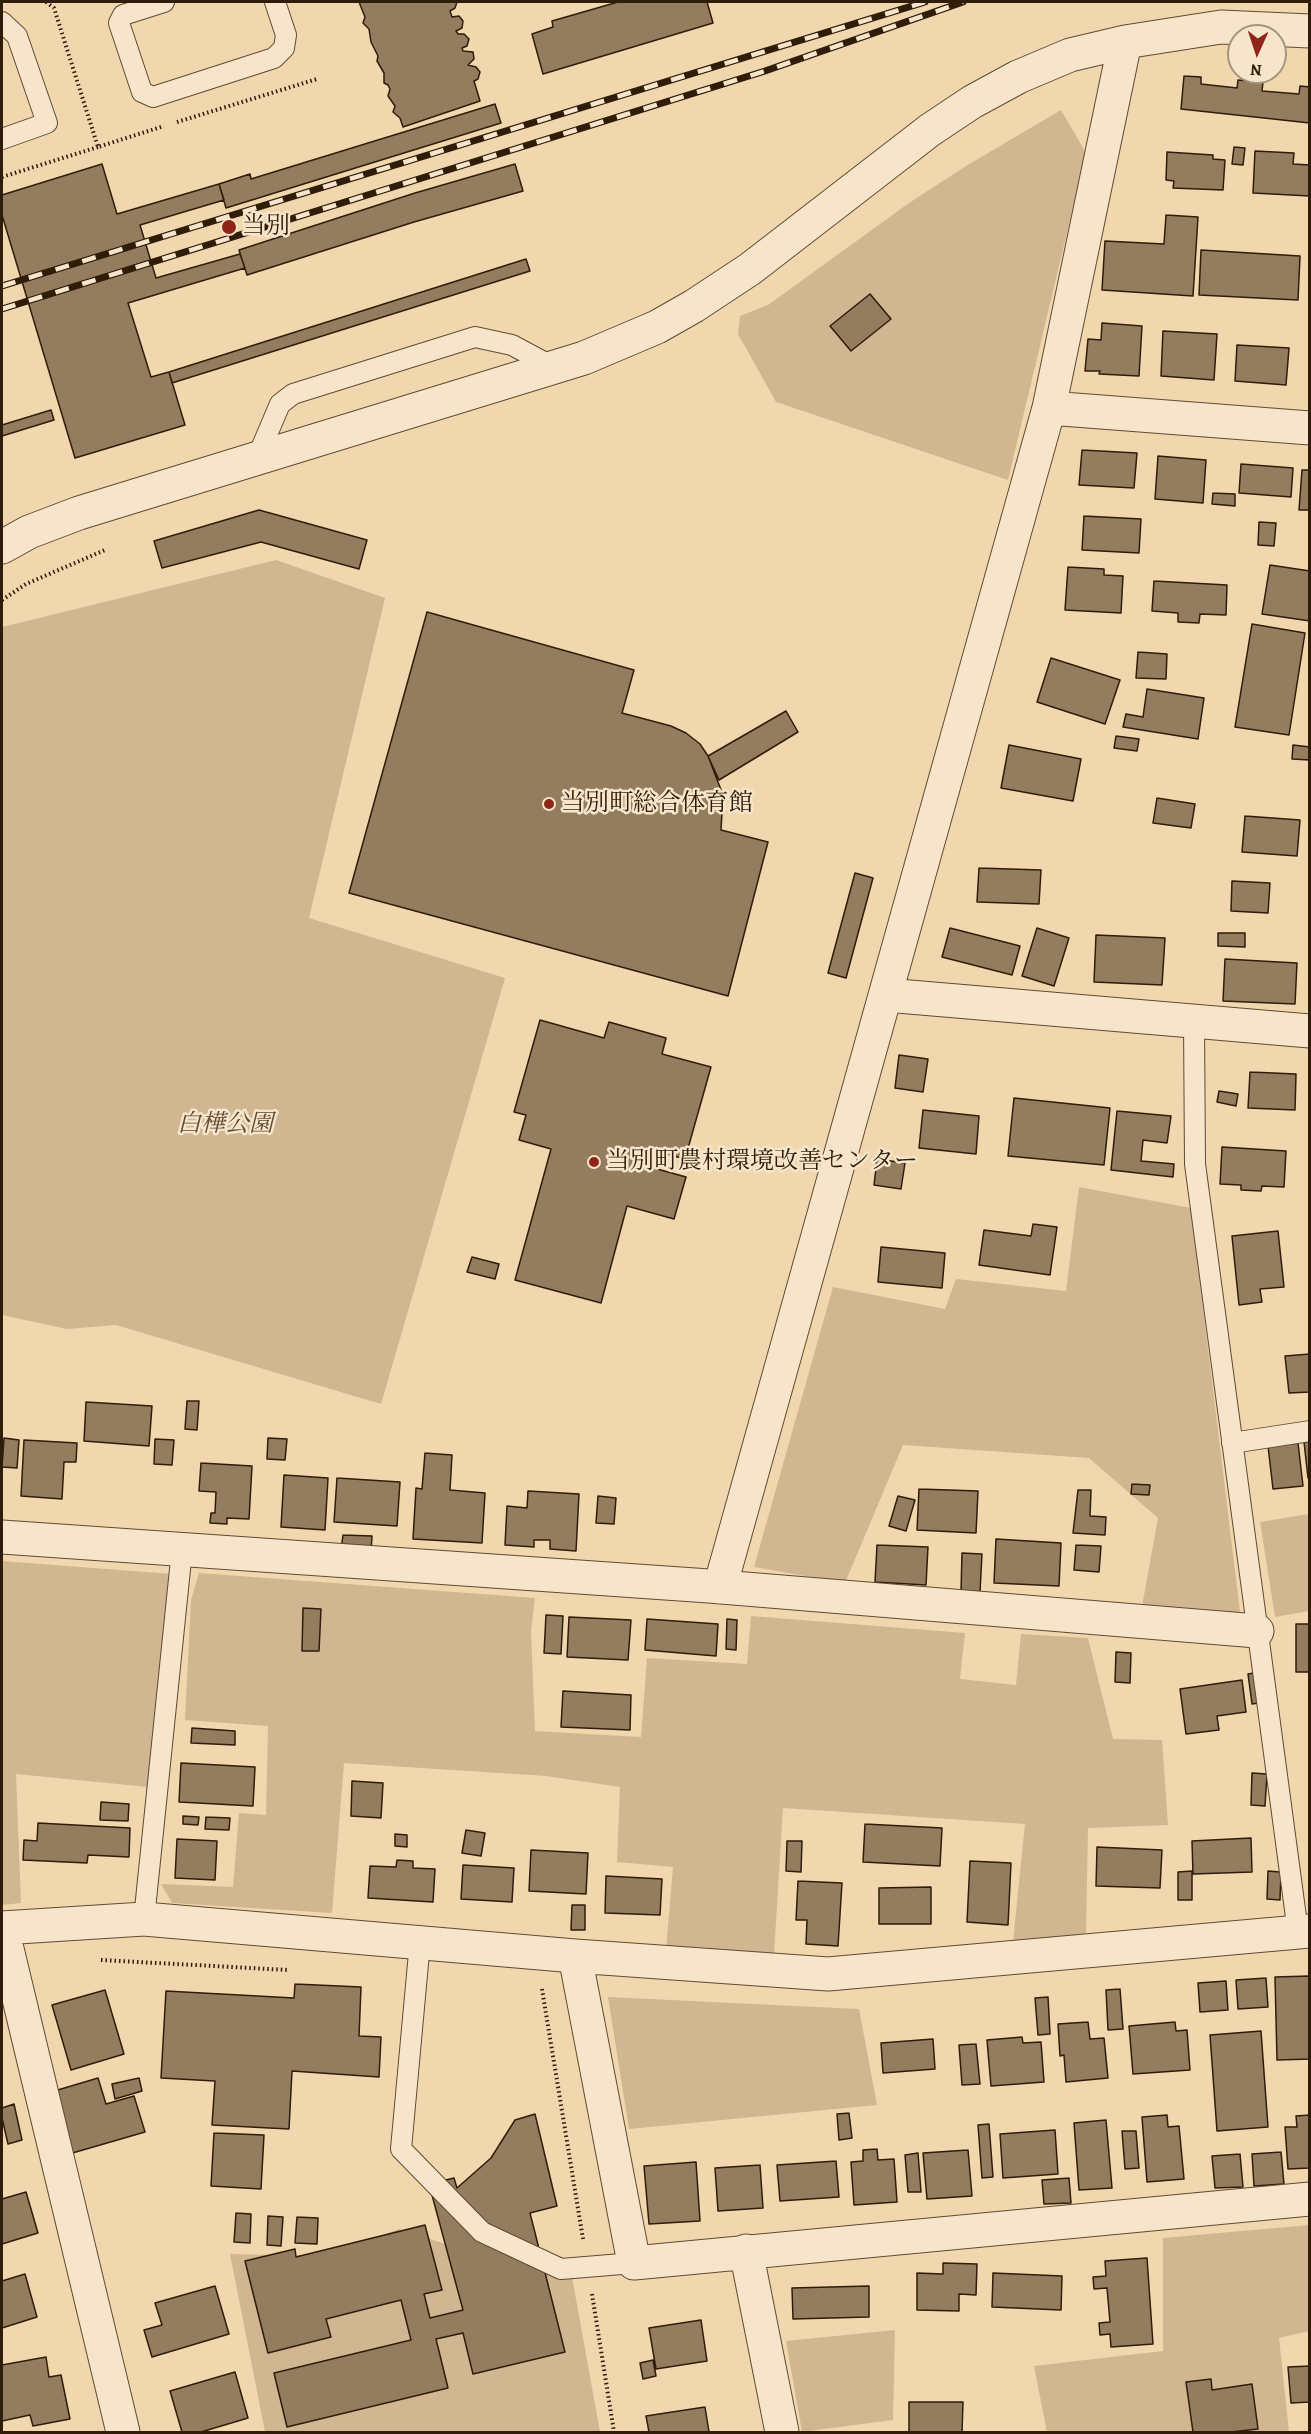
<!DOCTYPE html>
<meta charset="utf-8">
<style>
body{margin:0}
#map{position:relative;width:1311px;height:2434px;overflow:hidden;background:#f1d7ae;font-family:Alegreya,serif}
canvas{display:block}
.frame{position:absolute;inset:0;border:3px solid #2f1c09;pointer-events:none}
.north{position:absolute;left:1227px;top:24px;width:60px;height:60px;box-sizing:border-box;background:#f6e5ca;border:2px solid #a6957d;border-radius:50%;rotate:183deg;font-size:16px;font-weight:700;line-height:24px;text-align:center;color:#2f1c09}
.north::after{content:'';display:block;margin:auto;width:21px;height:27px;background:#8f2418;clip-path:polygon(50% 0,100% 100%,50% 72%,0 100%)}
</style>
<div id="map">
<canvas width="1311" height="2434"></canvas>
<div class="frame"></div>
<div class="north">N</div>
</div>
<script>
const g = document.querySelector('canvas').getContext('2d');
g.lineJoin = 'round';
function fill(path, color) {
  g.fillStyle = color;
  g.fill(path, 'evenodd');
}
function shape(rows) {
  const path = new Path2D();
  for (const r of rows) {
    path.moveTo(r[0], r[1]);
    for (let i = 2; i < r.length; i += 2) path.lineTo(r[i], r[i + 1]);
  }
  return path;
}
function stroke(path, color, width, dash) {
  g.strokeStyle = color;
  g.lineWidth = width;
  g.lineCap = dash ? 'butt' : 'round';
  g.setLineDash(dash || []);
  g.stroke(path);
}
function write(font, color, halo, rows, align = 'center') {
  g.font = font + ' Alegreya,"Noto Serif JP",serif';
  g.lineWidth = 5;
  g.setLineDash([]);
  g.textBaseline = 'middle';
  g.strokeStyle = halo;
  g.fillStyle = color;
  for (const [text, x, y, turn = 0] of rows) {
    g.save();
    g.translate(x, y);
    g.rotate((+turn || 0) * Math.PI / 180);
    g.textAlign = isNaN(turn) ? turn : align;
    if (halo) g.strokeText(text, 0, 0);
    g.fillText(text, 0, 0);
    g.restore();
  }
}
const green = shape([
 [1061,110,1086,153,1008,480,776,402,738,334,740,316,768,305,909,203,966,166],
 [276,560,385,598,309,918,505,978,381,1404,116,1325,67,1329,2,1315,2,627],
 [1079,1187,1191,1208,1240,1612,1141,1612,1158,1518,1089,1458,903,1445,845,1583,754,1567,833,1287,945,1309,956,1279,1066,1291],
 [1309,1514,1309,1611,1275,1617,1260,1522],
 [2,1561,172,1574,148,1787,16,1774,21,1903,2,1905],
 [199,1573,535,1598,531,1631,535,1731,641,1737,647,1658,747,1664,751,1616,965,1633,960,1679,1016,1685,1021,1634,1088,1638,1113,1739,1162,1740,1168,1825,1088,1828,1086,1934,1013,1941,1025,1824,783,1808,774,1954,666,1950,673,1867,617,1862,620,1787,546,1776,344,1763,332,1913,172,1903,161,1884,233,1887,239,1813,266,1815,268,1726,185,1720,191,1600],
 [608,1997,859,2009,877,2105,629,2129],
 [1309,2225,1309,2331,1279,2338,1289,2432,1047,2432,1034,2366,1163,2351,1163,2238],
 [399,2229,523,2269,572,2277,600,2432,265,2432,230,2254,324,2256],
 [895,2330,893,2420,802,2432,786,2341]
]);
const building = shape([
 [359,2,457,2,455,8,450,11,452,17,459,16,463,21,462,28,456,31,458,34,464,34,469,39,467,46,462,48,463,51,473,52,474,59,468,65,476,67,480,72,478,79,474,81,480,101,403,127,400,118,393,112,395,106,388,96,390,89,388,85,384,83,384,73,377,61,378,56,371,42,369,29,363,23,365,17,359,2],
 [618,2,707,2,713,23,543,74,532,34,553,27,552,21,618,2],
 [1184,76,1201,77,1201,84,1237,88,1238,80,1263,82,1262,91,1299,94,1300,86,1310,87,1310,123,1181,109,1184,76],
 [495,104,501,123,226,208,219,184,250,174,251,179,495,104],
 [1234,147,1245,148,1243,165,1232,164,1234,147],
 [1255,151,1294,153,1293,164,1310,165,1310,196,1253,193,1255,151],
 [1167,152,1213,155,1213,159,1225,160,1223,190,1173,188,1174,181,1166,180,1167,152],
 [102,164,117,214,219,184,224,200,140,225,156,278,240,254,245,268,128,303,151,377,169,372,185,425,75,458,2,215,2,195,102,164],
 [515,164,523,191,414,222,247,275,239,250,415,193,515,164],
 [1166,215,1198,217,1193,296,1102,290,1105,241,1164,244,1166,215],
 [1201,250,1300,256,1298,300,1199,295,1201,250],
 [526,259,530,271,172,383,169,372,526,259],
 [870,294,891,319,851,351,830,326,870,294],
 [1102,323,1142,326,1139,376,1099,374,1100,371,1085,371,1088,339,1101,340,1102,323],
 [1163,331,1217,334,1214,380,1161,376,1163,331],
 [1237,345,1289,348,1286,385,1235,381,1237,345],
 [51,410,54,420,2,436,2,425,51,410],
 [1082,450,1137,453,1134,488,1079,485,1082,450],
 [1158,456,1206,460,1203,503,1155,499,1158,456],
 [1241,464,1293,468,1291,497,1239,493,1241,464],
 [1302,470,1310,470,1310,510,1299,510,1302,470],
 [1213,493,1235,494,1235,506,1212,504,1213,493],
 [259,510,367,540,359,569,261,542,162,568,154,541,259,510],
 [1084,516,1141,519,1139,553,1082,550,1084,516],
 [1259,522,1276,523,1274,546,1258,545,1259,522],
 [1270,565,1310,571,1310,621,1262,614,1270,565],
 [1068,567,1104,569,1104,575,1123,576,1121,613,1065,610,1068,567],
 [1154,581,1227,585,1226,615,1200,614,1199,623,1178,622,1178,613,1152,611,1154,581],
 [427,612,634,670,622,713,671,726,686,733,700,744,708,756,723,795,721,830,768,842,728,996,349,893,427,612],
 [1252,624,1305,633,1289,735,1235,727,1252,624],
 [1138,652,1167,654,1166,679,1136,678,1138,652],
 [1051,658,1120,680,1105,724,1037,702,1051,658],
 [1147,689,1204,698,1198,739,1123,727,1126,714,1143,717,1147,689],
 [786,711,798,732,719,780,708,756,786,711],
 [1116,736,1139,739,1137,751,1114,748,1116,736],
 [1009,745,1081,759,1073,801,1001,788,1009,745],
 [1293,745,1310,747,1310,760,1292,759,1293,745],
 [1157,798,1195,804,1191,828,1153,823,1157,798],
 [1245,816,1300,820,1297,856,1242,852,1245,816],
 [979,868,1041,870,1039,904,977,902,979,868],
 [855,873,873,878,846,978,828,973,855,873],
 [1232,881,1270,883,1268,913,1231,911,1232,881],
 [950,928,1020,946,1012,975,942,957,950,928],
 [1037,928,1069,938,1054,986,1022,976,1037,928],
 [1218,933,1245,933,1245,947,1218,946,1218,933],
 [1096,935,1165,938,1162,985,1094,982,1096,935],
 [1225,959,1297,963,1295,1004,1223,1001,1225,959],
 [540,1020,604,1038,609,1022,666,1038,662,1054,711,1067,685,1159,644,1148,639,1164,686,1177,674,1219,627,1206,601,1303,515,1280,551,1149,519,1140,526,1115,514,1112,540,1020],
 [899,1055,928,1059,923,1092,895,1088,899,1055],
 [1250,1072,1296,1074,1295,1110,1248,1108,1250,1072],
 [1219,1091,1238,1094,1236,1106,1217,1102,1219,1091],
 [1014,1098,1110,1108,1104,1165,1008,1156,1014,1098],
 [923,1110,979,1116,976,1154,919,1148,923,1110],
 [1117,1111,1171,1116,1167,1143,1143,1140,1141,1161,1174,1164,1173,1177,1111,1170,1117,1111],
 [1222,1147,1286,1151,1284,1187,1262,1186,1261,1191,1241,1190,1241,1185,1220,1184,1222,1147],
 [877,1159,905,1163,901,1189,874,1185,877,1159],
 [1033,1224,1057,1227,1050,1275,979,1265,984,1230,1031,1236,1033,1224],
 [1278,1231,1284,1287,1260,1289,1262,1302,1239,1305,1232,1236,1278,1231],
 [881,1247,945,1253,942,1288,878,1282,881,1247],
 [472,1257,499,1264,495,1279,467,1272,472,1257],
 [1310,1354,1310,1392,1289,1393,1285,1356,1310,1354],
 [187,1401,199,1401,197,1430,185,1429,187,1401],
 [86,1402,152,1406,149,1446,84,1441,86,1402],
 [4,1438,19,1440,17,1468,2,1467,4,1438],
 [268,1438,287,1439,285,1460,267,1459,268,1438],
 [155,1439,174,1440,172,1465,154,1464,155,1439],
 [24,1440,77,1443,76,1462,64,1462,62,1499,21,1496,24,1440],
 [1310,1441,1310,1478,1308,1478,1304,1442,1310,1441],
 [1298,1443,1303,1486,1273,1489,1268,1446,1298,1443],
 [425,1453,452,1455,450,1490,485,1493,482,1543,413,1539,416,1488,422,1489,425,1453],
 [201,1463,252,1466,249,1519,227,1518,227,1524,210,1523,211,1513,215,1513,216,1492,199,1491,201,1463],
 [284,1475,328,1478,325,1530,281,1527,284,1475],
 [337,1478,400,1482,397,1526,334,1522,337,1478],
 [1132,1484,1150,1485,1149,1495,1131,1494,1132,1484],
 [919,1489,978,1491,976,1533,917,1530,919,1489],
 [1078,1490,1091,1490,1090,1516,1106,1517,1105,1535,1073,1533,1078,1490],
 [528,1491,579,1494,576,1551,550,1549,550,1540,534,1540,534,1547,505,1545,507,1506,527,1508,528,1491],
 [598,1496,616,1498,614,1524,596,1523,598,1496],
 [898,1496,915,1500,906,1531,889,1526,898,1496],
 [343,1535,372,1536,371,1552,341,1550,343,1535],
 [996,1539,1061,1543,1059,1586,994,1583,996,1539],
 [877,1545,928,1547,926,1585,875,1582,877,1545],
 [1076,1545,1101,1546,1099,1572,1074,1570,1076,1545],
 [962,1553,982,1554,980,1592,961,1591,962,1553],
 [303,1608,321,1609,319,1651,302,1651,303,1608],
 [546,1615,563,1616,561,1654,544,1653,546,1615],
 [569,1617,631,1620,628,1660,567,1657,569,1617],
 [647,1619,718,1624,716,1656,645,1650,647,1619],
 [727,1619,737,1620,736,1650,726,1649,727,1619],
 [1296,1624,1310,1624,1310,1672,1296,1672,1296,1624],
 [1116,1652,1131,1653,1130,1683,1115,1682,1116,1652],
 [1260,1672,1265,1702,1252,1704,1248,1674,1260,1672],
 [1242,1680,1246,1712,1217,1716,1219,1730,1186,1734,1180,1689,1242,1680],
 [563,1691,631,1695,630,1730,561,1727,563,1691],
 [192,1728,235,1731,235,1745,191,1743,192,1728],
 [181,1763,255,1767,253,1806,179,1802,181,1763],
 [1252,1773,1267,1774,1265,1806,1251,1805,1252,1773],
 [352,1781,383,1783,381,1818,351,1816,352,1781],
 [101,1802,129,1804,128,1821,100,1820,101,1802],
 [183,1816,199,1817,198,1825,183,1824,183,1816],
 [206,1817,230,1818,229,1830,205,1829,206,1817],
 [38,1823,130,1828,129,1857,88,1855,87,1863,23,1860,24,1840,37,1841,38,1823],
 [865,1824,942,1828,940,1866,863,1862,865,1824],
 [466,1830,485,1833,481,1856,462,1853,466,1830],
 [395,1834,407,1835,407,1847,395,1846,395,1834],
 [1251,1838,1252,1872,1193,1874,1192,1841,1251,1838],
 [177,1839,217,1841,215,1880,175,1878,177,1839],
 [787,1841,802,1841,801,1872,786,1871,787,1841],
 [1097,1847,1162,1850,1160,1888,1096,1886,1097,1847],
 [531,1850,588,1853,586,1894,529,1891,531,1850],
 [397,1860,413,1861,413,1868,435,1869,433,1902,368,1898,370,1866,396,1867,397,1860],
 [970,1861,1011,1863,1008,1925,967,1922,970,1861],
 [463,1865,514,1868,512,1902,461,1899,463,1865],
 [1192,1871,1192,1900,1178,1900,1178,1872,1192,1871],
 [1268,1871,1281,1872,1280,1900,1267,1899,1268,1871],
 [606,1876,662,1879,660,1915,605,1913,606,1876],
 [798,1881,842,1883,838,1946,806,1944,807,1920,796,1920,798,1881],
 [931,1887,931,1924,879,1924,879,1888,931,1887],
 [572,1905,585,1905,585,1930,571,1930,572,1905],
 [1310,1976,1310,2059,1277,2060,1275,1977,1310,1976],
 [1266,1978,1268,2007,1238,2009,1236,1980,1266,1978],
 [1226,1981,1228,2010,1200,2012,1198,1983,1226,1981],
 [295,1984,361,1987,359,2036,381,2037,379,2077,292,2071,289,2129,212,2125,215,2081,161,2078,166,1991,294,1998,295,1984],
 [1120,1989,1123,2029,1108,2030,1106,1990,1120,1989],
 [105,1990,124,2054,71,2070,52,2005,105,1990],
 [1048,1997,1050,2034,1038,2035,1035,1998,1048,1997],
 [1088,2022,1090,2039,1104,2038,1108,2078,1066,2082,1064,2055,1060,2056,1058,2024,1088,2022],
 [1175,2022,1176,2031,1187,2030,1190,2070,1133,2074,1129,2026,1175,2022],
 [1261,2031,1268,2127,1217,2131,1210,2035,1261,2031],
 [1022,2037,1023,2043,1041,2042,1044,2082,991,2086,987,2040,1022,2037],
 [933,2039,935,2069,883,2073,881,2043,933,2039],
 [976,2044,980,2084,962,2085,959,2045,976,2044],
 [98,2078,106,2104,134,2096,145,2132,69,2154,51,2092,98,2078],
 [139,2078,142,2091,115,2099,112,2084,139,2078],
 [14,2104,22,2140,8,2144,2,2118,2,2108,14,2104],
 [849,2113,852,2138,839,2140,837,2114,849,2113],
 [535,2114,557,2206,530,2213,565,2352,473,2374,463,2333,436,2339,448,2388,287,2427,274,2373,411,2340,401,2300,326,2319,331,2337,268,2353,245,2261,295,2249,296,2257,425,2225,442,2290,424,2294,430,2318,463,2310,429,2184,454,2178,457,2188,491,2158,515,2120,535,2114],
 [1167,2115,1168,2127,1179,2126,1184,2179,1147,2182,1142,2117,1167,2115],
 [1310,2115,1310,2168,1288,2169,1285,2127,1297,2127,1296,2116,1310,2115],
 [1106,2120,1112,2188,1079,2190,1074,2123,1106,2120],
 [989,2124,993,2177,982,2178,978,2125,989,2124],
 [1055,2130,1058,2174,1003,2178,1000,2134,1055,2130],
 [1122,2131,1136,2131,1139,2168,1125,2169,1122,2131],
 [214,2133,264,2135,261,2189,211,2186,214,2133],
 [877,2149,878,2160,894,2159,897,2202,854,2205,851,2162,863,2161,863,2150,877,2149],
 [968,2150,972,2196,927,2199,923,2153,968,2150],
 [1281,2152,1284,2184,1254,2186,1252,2154,1281,2152],
 [918,2153,921,2192,908,2192,905,2155,918,2153],
 [1240,2154,1243,2187,1215,2188,1212,2156,1240,2154],
 [836,2161,839,2197,780,2201,777,2165,836,2161],
 [696,2162,700,2221,649,2224,644,2166,696,2162],
 [760,2165,763,2208,718,2211,715,2168,760,2165],
 [1069,2178,1071,2203,1044,2204,1042,2180,1069,2178],
 [26,2192,38,2233,2,2244,2,2199,26,2192],
 [236,2213,251,2214,250,2243,234,2242,236,2213],
 [268,2216,283,2217,281,2246,267,2245,268,2216],
 [297,2217,318,2218,317,2244,295,2243,297,2217],
 [1147,2258,1153,2344,1111,2347,1110,2334,1100,2335,1099,2323,1110,2322,1107,2288,1094,2289,1093,2277,1106,2276,1105,2261,1147,2258],
 [943,2263,977,2264,976,2295,959,2294,959,2311,917,2310,917,2273,943,2274,943,2263],
 [993,2273,1062,2276,1061,2310,992,2307,993,2273],
 [25,2274,37,2317,2,2328,2,2281,25,2274],
 [215,2286,229,2334,152,2357,144,2330,162,2325,155,2303,215,2286],
 [869,2286,869,2317,793,2319,792,2288,869,2286],
 [701,2320,707,2361,656,2369,649,2328,701,2320],
 [46,2357,49,2377,61,2375,70,2419,33,2426,30,2415,2,2421,2,2365,46,2357],
 [653,2360,656,2376,643,2379,640,2363,653,2360],
 [1310,2366,1310,2402,1291,2403,1288,2367,1310,2366],
 [235,2372,248,2418,201,2432,182,2432,170,2391,235,2372],
 [1211,2379,1212,2390,1252,2384,1258,2429,1231,2432,1193,2432,1186,2382,1211,2379],
 [909,2402,963,2402,962,2432,909,2432,909,2402],
 [705,2407,709,2432,649,2432,646,2416,705,2407]
]);
const path = shape([
 [46,2,54,8,98,147,164,126],
 [177,122,317,79],
 [2,177,98,147],
 [2,600,26,584,105,550],
 [101,1960,288,1970],
 [542,1989,583,2239],
 [592,2294,614,2432]
]);
const lane = shape([
 [164,2,123,15,119,23,142,92,153,97,274,58,284,48,286,35,275,2],
 [2,22,17,36,47,123,2,139],
 [257,458,280,404,293,394,475,337,512,345,553,367],
 [1194,1022,1195,1164,1298,1932],
 [1232,1443,1310,1431],
 [144,1919,182,1550],
 [420,1942,401,2149,482,2232,561,2269,634,2263]
]);
const street = shape([
 [1049,408,1310,428],
 [2,547,29,532,79,513,584,358,657,327,694,306,750,269,930,130,972,102,1018,77,1070,55,1125,42,1221,27,1310,31],
 [886,995,1310,1031],
 [2,1537,709,1586,1257,1631],
 [720,1587,1049,408,1125,42],
 [2,1928,144,1919,575,1956,828,1974,1310,1931],
 [2,1928,123,2432],
 [575,1956,634,2263,1310,2199],
 [746,2251,782,2432]
]);
const rail = shape([
 [2,286,925,2],
 [2,309,765,71,963,2]
]);
const markers = [
 [229,227,8,"#8f2418"],
 [549,804,6,"#8f2418"],
 [594,1162,6,"#8f2418"]
];
const poiNames = [
 ["当別",242,227],
 ["当別町総合体育館",561,804],
 ["当別町農村環境改善センター",606,1162]
];
const parkNames = [
 ["白樺公園",225,1125]
];
fill(green, '#d0b792');
fill(building, '#947d5f');
stroke(building, '#2f1c09', 1.5);
stroke(lane, '#604b32', 22);
stroke(street, '#604b32', 35);
stroke(path, '#2f1c09', 4, [1.5, 3]);
stroke(lane, '#f6e5ca', 20);
stroke(street, '#f6e5ca', 33);
stroke(rail, '#2f1c09', 7);
stroke(rail, '#f6e5ca', 4.5, [14]);
for (const [x, y, r, color] of markers) {
  const dot = new Path2D();
  dot.arc(x, y, r, 0, 2 * Math.PI);
  g.fillStyle = color;
  g.fill(dot);
  stroke(dot, '#f6e5ca', 2);
}
write('24px', '#2f1c09', '#f6e5ca', poiNames, 'left');
write('italic 24px', '#5f4a32', '#f6e5ca', parkNames);
</script>
